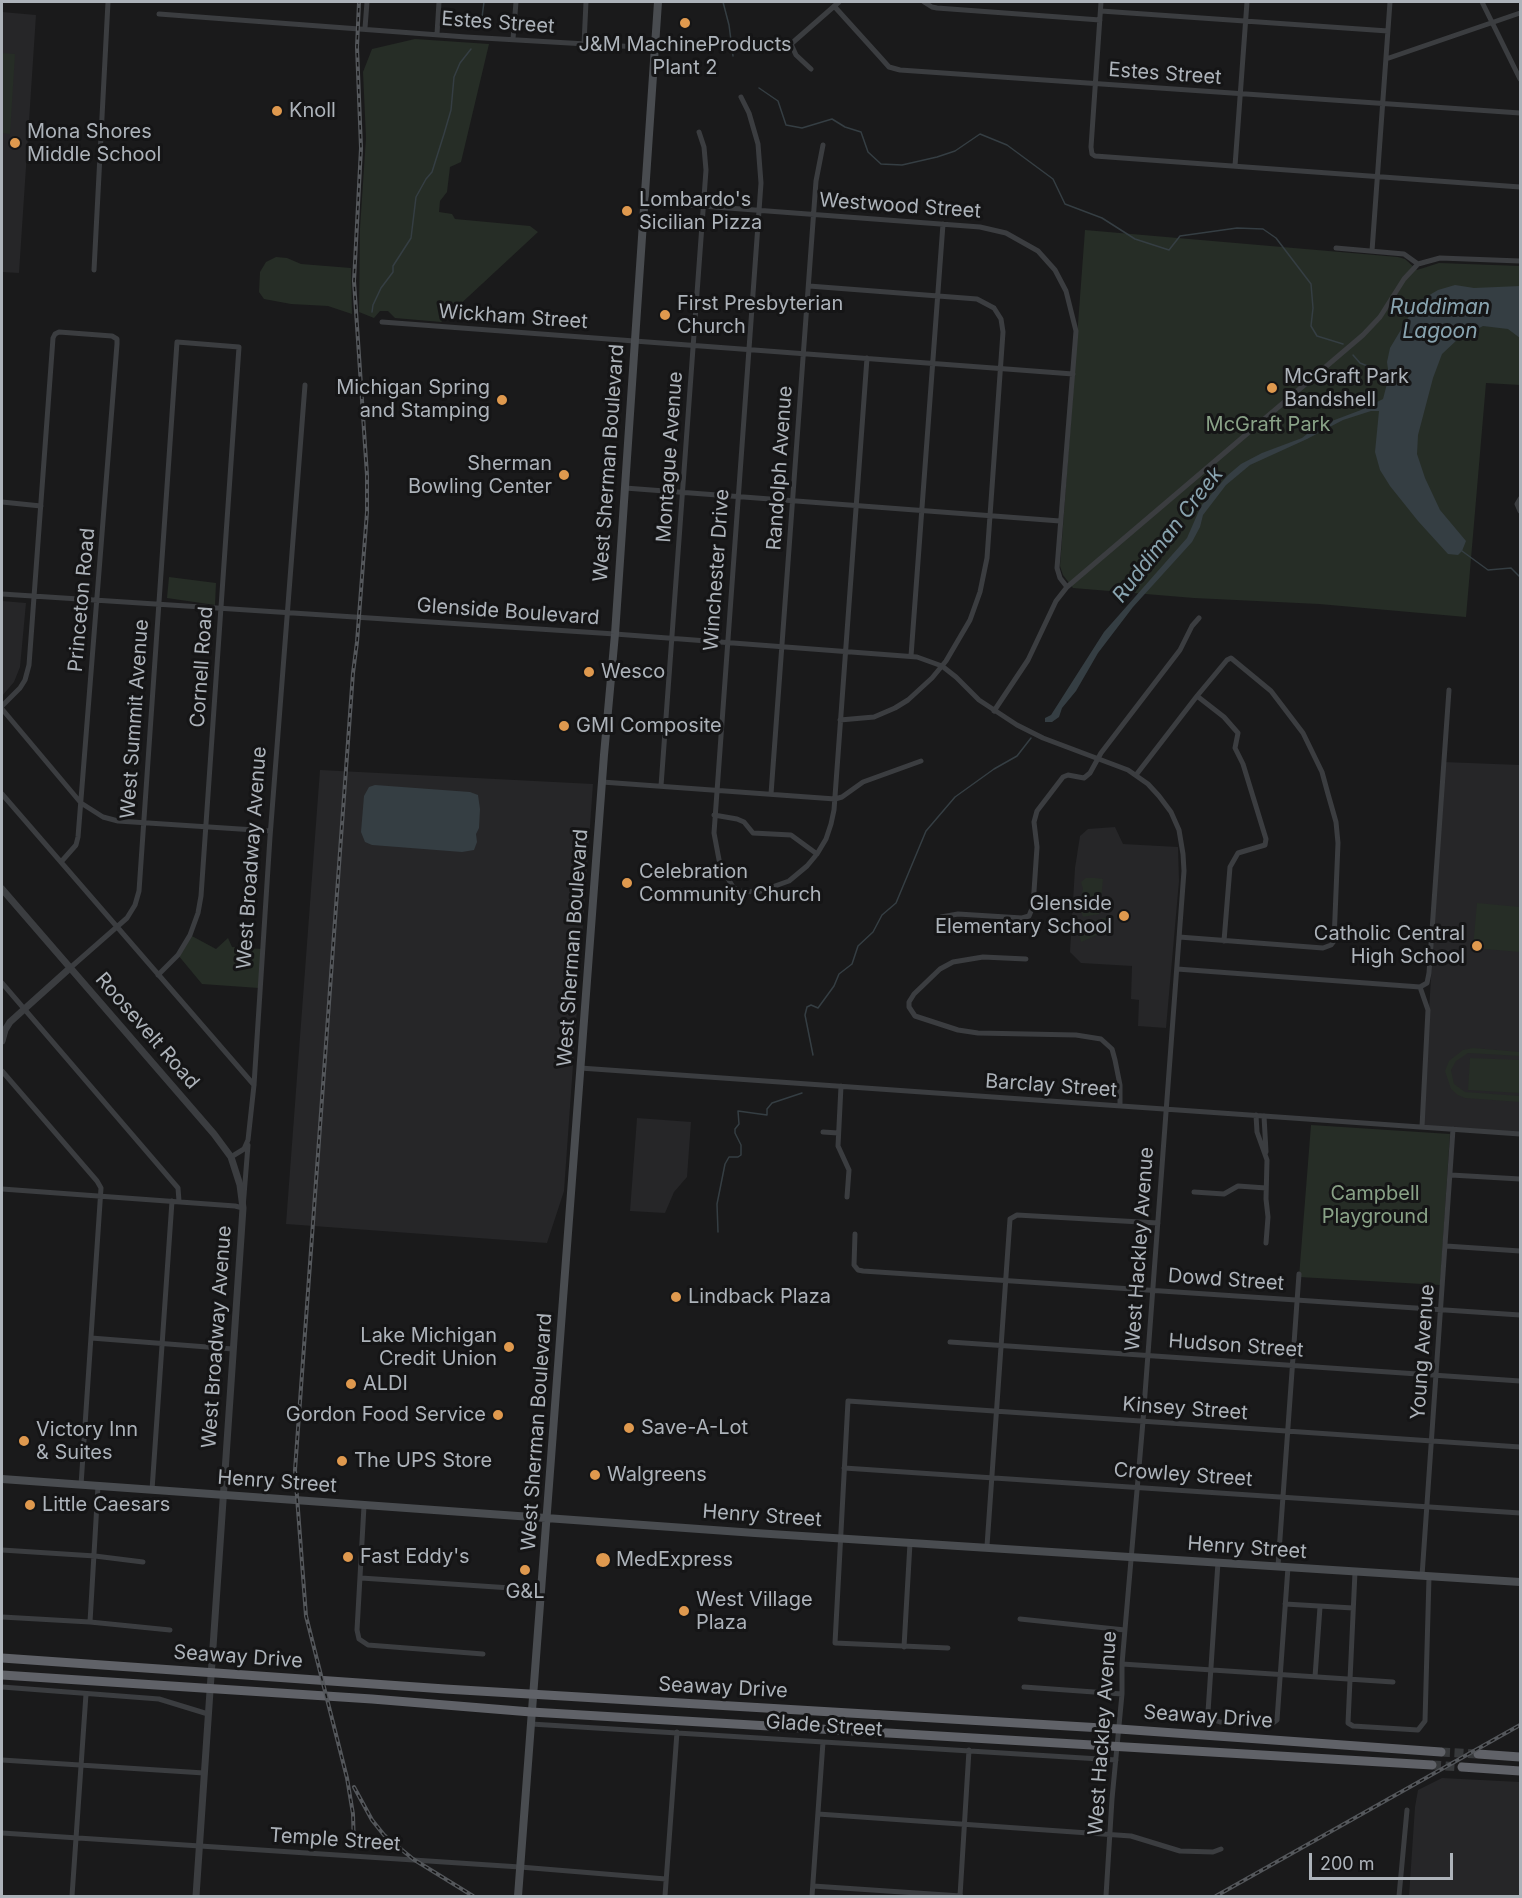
<!DOCTYPE html>
<style>
body{margin:0}
#map{position:relative;width:1522px;height:1898px;overflow:hidden;background:#1a1a1b;font-family:Inter,sans-serif}
canvas{display:block}
.frame{position:absolute;inset:0;border:3px solid #adb3ba;pointer-events:none}
.scale{position:absolute;left:1309px;top:1853px;width:144px;height:27px;box-sizing:border-box;border:3px solid #adb3ba;border-top:0;padding-left:8px;font-size:18px;line-height:21px;white-space:nowrap;color:#adb3ba;-webkit-text-stroke:4px #151516;paint-order:stroke}
</style>
<div id="map">
<canvas width="1522" height="1898"></canvas>
<div class="frame"></div>
<div class="scale">200 m</div>
</div>
<script>
const g = document.querySelector('canvas').getContext('2d');
g.lineJoin = 'round';
function fill(path, color) {
  g.fillStyle = color;
  g.fill(path, 'evenodd');
}
function shape(rows) {
  const path = new Path2D();
  for (const r of rows) {
    path.moveTo(r[0], r[1]);
    for (let i = 2; i < r.length; i += 2) path.lineTo(r[i], r[i + 1]);
  }
  return path;
}
function stroke(path, color, width, dash) {
  g.strokeStyle = color;
  g.lineWidth = width;
  g.lineCap = dash ? 'butt' : 'round';
  g.setLineDash(dash || []);
  g.stroke(path);
}
function write(font, color, halo, rows, align = 'center') {
  g.font = font + ' Inter,sans-serif';
  g.lineWidth = 6;
  g.setLineDash([]);
  g.textBaseline = 'middle';
  g.strokeStyle = halo;
  g.fillStyle = color;
  for (const [text, x, y, turn = 0] of rows) {
    g.save();
    g.translate(x, y);
    g.rotate((+turn || 0) * Math.PI / 180);
    g.textAlign = isNaN(turn) ? turn : align;
    if (halo) g.strokeText(text, 0, 0);
    g.fillText(text, 0, 0);
    g.restore();
  }
}
const built = shape([
 [2,12,36,15,19,273,2,272],
 [2,601,26,603,20,667,14,682,2,696],
 [1444,762,1520,765,1520,1134,1422,1127],
 [320,770,593,784,564,1191,547,1243,286,1224],
 [1115,827,1123,844,1178,847,1179,881,1166,1028,1138,1026,1139,1000,1131,999,1132,966,1081,963,1070,952,1075,868,1080,836,1088,829],
 [637,1118,691,1122,687,1177,674,1192,665,1213,630,1211],
 [1442,1778,1520,1782,1520,1896,1409,1896,1415,1807,1418,1790]
]);
const green = shape([
 [415,39,489,44,461,162,450,167,447,192,440,201,439,212,452,214,455,219,530,226,538,232,441,322,395,318,388,311,380,311,374,318,359,312,360,228,366,138,363,72,372,49],
 [2,53,15,54,10,134,2,133],
 [1085,230,1398,257,1405,259,1417,270,1439,263,1520,266,1520,385,1486,383,1466,617,1319,604,1194,598,1073,588,1063,575,1060,566],
 [276,257,287,258,301,264,351,268,352,314,328,306,291,304,264,299,259,292,260,272,266,262],
 [169,577,216,583,215,605,167,598],
 [1095,878,1103,879,1100,910,1099,914,1083,917,1079,905,1083,889,1081,882,1086,878],
 [1477,903,1520,907,1520,952,1473,948],
 [1112,916,1112,926,1109,930,1081,942,1077,925],
 [190,935,216,949,228,938,232,947,262,949,259,988,202,984,178,955],
 [1473,1048,1520,1052,1520,1056,1468,1053,1456,1061,1451,1070,1454,1084,1465,1092,1520,1096,1520,1102,1465,1098,1458,1095,1451,1089,1445,1071,1449,1061,1463,1050],
 [1470,1058,1520,1060,1520,1093,1468,1090],
 [1311,1125,1450,1134,1440,1285,1299,1277]
]);
const water = shape([
 [1455,285,1474,288,1520,286,1520,338,1508,329,1483,326,1458,339,1442,354,1433,378,1418,435,1417,454,1425,478,1440,510,1466,541,1462,551,1458,555,1448,554,1418,521,1390,486,1380,470,1375,452,1379,411,1371,411,1343,420,1307,439,1250,465,1226,485,1203,515,1200,527,1192,542,1133,607,1098,653,1076,691,1062,708,1059,717,1052,722,1045,722,1045,718,1051,715,1104,632,1187,538,1201,506,1228,475,1241,464,1262,453,1302,438,1316,427,1361,410,1383,399,1389,376,1387,362,1390,348,1411,313,1421,300,1438,290],
 [375,785,470,792,478,795,480,809,479,828,476,834,477,842,474,850,462,852,372,845,365,842,361,832,364,796,369,787]
]);
const stream = shape([
 [723,2,729,25,733,56],
 [481,25,484,2],
 [759,88,778,101,786,125,802,128,832,119,845,127,861,132,868,152,881,164,902,165,937,157,955,151,980,134,1007,145,1053,179,1065,204,1102,218,1135,239,1169,250,1180,236,1237,228,1263,229,1276,238,1311,284,1313,308,1311,326,1317,336,1343,344],
 [372,312,373,305,381,288,393,272,393,266,411,238,416,197,426,179,432,172,444,134,451,110,454,77,460,63,471,49],
 [1353,355,1360,363,1370,367,1378,381,1387,383],
 [1462,551,1488,570,1511,568,1520,577],
 [813,1055,805,1015,807,1007,811,1005,818,1008,834,986,839,974,852,964,858,946,873,932,882,915,896,903,926,831,955,797,994,769,1017,756,1031,738],
 [718,1232,717,1204,725,1164,729,1157,738,1157,741,1155,741,1145,735,1133,735,1129,739,1124,738,1111,767,1115,767,1109,772,1103,802,1093]
]);
const trunkTunnel = shape([
 [1441,1752,1478,1754],
 [1432,1765,1462,1767]
]);
const minor = shape([
 [924,2,932,7,937,8,1100,20],
 [1101,2,1091,147,1092,154,1095,156,1520,187],
 [1482,2,1520,79],
 [834,6,881,58,889,67,900,70,1520,113],
 [1101,11,1388,31],
 [159,14,466,37,655,48],
 [365,28,367,2],
 [437,34,439,2],
 [513,39,516,2],
 [584,44,586,2],
 [1386,59,1520,13],
 [811,69,796,55,791,44,839,2],
 [741,97,749,113,758,144,761,183,714,833,720,865,733,887,738,891,758,892,789,881,807,866,817,854,826,839,831,824,834,810,867,358],
 [1235,166,1247,2],
 [675,204,980,227,1006,233,1038,251,1055,270,1066,291,1076,331,1057,568,1060,578,1067,587],
 [1336,248,1404,254,1418,264],
 [1372,251,1390,2],
 [94,270,108,2],
 [809,286,977,299,994,308,1001,319,1003,332,987,558,980,592,970,620,946,661,932,678,908,700,895,708,874,717,840,720],
 [382,322,1073,374],
 [625,488,1060,521],
 [1520,499,1517,504,1520,511],
 [2,502,41,506],
 [2,594,615,634,917,657,942,666,956,677,979,700,1017,725,1043,738,1128,770,1148,784,1159,796,1171,812,1179,830,1183,854,1184,871,1143,1421,1122,1664,1122,1694,1112,1799,1106,1896],
 [911,656,943,224],
 [1197,696,1224,717,1238,733,1235,748,1243,764,1266,839,1265,845,1238,853,1230,867,1224,941],
 [2,706,20,688,25,680,29,665,53,338,55,334,59,332,112,336,117,339,117,344,78,837,76,845,61,862],
 [2,709,81,803,103,817,118,821,270,831],
 [994,711,1028,660,1056,601,1067,587,1363,335,1380,317,1404,279,1418,264,1440,258,1520,261],
 [1136,775,1197,696,1227,660,1231,658,1271,691,1303,733,1322,772,1328,794,1336,822,1338,843,1334,941,1331,945,1323,948,1179,937],
 [602,782,835,799,842,797,863,782,921,761],
 [661,786,706,170,704,147,699,132],
 [2,794,254,1085],
 [771,794,816,181,823,145],
 [714,815,737,819,744,822,753,833,791,835,817,854],
 [941,917,958,914,1022,918,1029,916,1033,906,1037,847,1034,822,1037,811,1063,777,1068,775,1084,778,1090,773,1101,753,1180,650,1192,626,1199,618],
 [1026,959,983,957,953,962,940,969,914,994,909,1002,909,1007,915,1016,958,1030,978,1033,1076,1035,1101,1039,1112,1049,1115,1060,1120,1085,1120,1106],
 [70,968,127,918,135,905,139,891,177,342,239,347,201,896,198,913,190,935,178,955,158,975],
 [1177,969,1420,987],
 [2,983,178,1188,179,1201],
 [1420,987,1427,983,1429,973,1449,690],
 [1420,987,1428,1010,1422,1127],
 [580,1068,1520,1134],
 [2,1071,97,1181,101,1188,81,1485],
 [841,1086,838,1146,849,1170,847,1197],
 [1256,1115,1257,1132,1267,1160,1266,1199,1268,1217,1266,1243],
 [1264,1116,1266,1152],
 [823,1132,838,1133],
 [231,1157,244,1149,248,1140,254,1085,270,837,305,385],
 [1451,1175,1520,1179],
 [2,1189,235,1206,243,1208,248,1145],
 [1194,1192,1224,1194,1238,1186,1266,1188],
 [855,1234,854,1265,858,1270,863,1271,1520,1315],
 [1446,1246,1520,1251],
 [91,1338,233,1349],
 [950,1342,1520,1381],
 [844,1468,1520,1513],
 [152,1490,172,1201],
 [364,1506,357,1630,359,1639,368,1645,483,1654],
 [987,1546,1010,1219,1017,1215,1158,1223],
 [2,1550,95,1556,143,1562],
 [1218,1562,1208,1712,1211,1719,1220,1722,1269,1726,1277,1720,1288,1567],
 [1278,1566,1299,1274],
 [1355,1572,1348,1723,1353,1726,1418,1730,1425,1721,1429,1577],
 [1422,1576,1453,1129],
 [361,1578,541,1590],
 [1285,1604,1353,1608],
 [2,1617,90,1622,170,1630],
 [1020,1619,1125,1630],
 [90,1622,98,1486],
 [904,1647,910,1543],
 [948,1648,835,1643,848,1401,1520,1447],
 [1122,1664,1393,1682],
 [1315,1677,1320,1607],
 [2,1687,159,1699,208,1714],
 [1024,1687,1122,1694],
 [531,1724,1116,1760],
 [2,1760,204,1773],
 [818,1814,1131,1836,1180,1851,1213,1852,1221,1849],
 [2,1833,520,1867,666,1879],
 [813,1886,961,1896],
 [72,1896,86,1694],
 [665,1896,677,1732],
 [812,1896,823,1742],
 [960,1896,969,1750],
 [1399,1896,1407,1810]
]);
const tertiary = shape([
 [2,889,214,1134,231,1157,240,1185,243,1208,196,1896],
 [2,1041,5,1030,10,1022,70,968]
]);
const secondary = shape([
 [2,1479,755,1533,1520,1582],
 [518,1896,604,755,615,634,658,2]
]);
const trunk = shape([
 [2,1658,445,1689,1119,1729,1441,1752],
 [2,1675,372,1699,531,1712,1432,1765],
 [1478,1754,1520,1757],
 [1462,1767,1520,1771]
]);
const rail = shape([
 [354,1787,372,1820,384,1835,413,1859,473,1896],
 [354,1848,353,1814,347,1778,306,1616,295,1470,353,673,357,642,367,512,367,475,354,281,361,148,357,47,359,2],
 [1216,1896,1520,1725]
]);
const markers = [
 [685,23,6,"#df994e"],
 [277,111,6,"#df994e"],
 [15,143,6,"#df994e"],
 [627,211,6,"#df994e"],
 [665,315,6,"#df994e"],
 [1272,388,6,"#df994e"],
 [502,400,6,"#df994e"],
 [564,475,6,"#df994e"],
 [589,672,6,"#df994e"],
 [564,726,6,"#df994e"],
 [627,883,6,"#df994e"],
 [1124,916,6,"#df994e"],
 [1477,946,6,"#df994e"],
 [676,1297,6,"#df994e"],
 [509,1347,6,"#df994e"],
 [351,1384,6,"#df994e"],
 [498,1415,6,"#df994e"],
 [629,1428,6,"#df994e"],
 [24,1441,6,"#df994e"],
 [342,1461,6,"#df994e"],
 [595,1475,6,"#df994e"],
 [30,1505,6,"#df994e"],
 [348,1557,6,"#df994e"],
 [603,1560,8,"#df994e"],
 [525,1570,6,"#df994e"],
 [684,1611,6,"#df994e"]
];
const streetNames = [
 ["Estes Street",498,23,4],
 ["Estes Street",1165,74,4],
 ["Westwood Street",900,206,4],
 ["Wickham Street",513,317,4],
 ["Montague Avenue",670,457,-86],
 ["West Sherman Boulevard",609,463,-86],
 ["Randolph Avenue",780,468,-86],
 ["Winchester Drive",717,570,-86],
 ["Princeton Road",82,600,-85],
 ["Glenside Boulevard",508,612,4],
 ["Cornell Road",202,667,-86],
 ["West Summit Avenue",135,719,-86],
 ["West Broadway Avenue",252,858,-86],
 ["West Sherman Boulevard",573,948,-86],
 ["Roosevelt Road",147,1031,49],
 ["Barclay Street",1051,1086,4],
 ["West Hackley Avenue",1140,1249,-86],
 ["Dowd Street",1226,1280,4],
 ["West Broadway Avenue",217,1337,-86],
 ["Hudson Street",1236,1346,4],
 ["Young Avenue",1423,1352,-86],
 ["Kinsey Street",1185,1409,4],
 ["West Sherman Boulevard",537,1432,-86],
 ["Crowley Street",1183,1475,4],
 ["Henry Street",277,1482,4],
 ["Henry Street",762,1516,4],
 ["Henry Street",1247,1548,4],
 ["Seaway Drive",238,1657,4],
 ["Seaway Drive",723,1688,3],
 ["Seaway Drive",1208,1717,4],
 ["Glade Street",824,1726,4],
 ["West Hackley Avenue",1103,1733,-86],
 ["Temple Street",335,1840,4]
];
const poiNames = [
 ["J&M MachineProducts",685,45,"center"],
 ["Plant 2",685,68,"center"],
 ["Knoll",289,111],
 ["Mona Shores",27,132],
 ["Middle School",27,155],
 ["Lombardo's",639,200],
 ["Sicilian Pizza",639,223],
 ["First Presbyterian",677,304],
 ["Church",677,327],
 ["McGraft Park",1284,377],
 ["Bandshell",1284,400],
 ["Michigan Spring",490,388,"right"],
 ["and Stamping",490,411,"right"],
 ["Sherman",552,464,"right"],
 ["Bowling Center",552,487,"right"],
 ["Wesco",601,672],
 ["GMI Composite",576,726],
 ["Celebration",639,872],
 ["Community Church",639,895],
 ["Glenside",1112,904,"right"],
 ["Elementary School",1112,927,"right"],
 ["Catholic Central",1465,934,"right"],
 ["High School",1465,957,"right"],
 ["Lindback Plaza",688,1297],
 ["Lake Michigan",497,1336,"right"],
 ["Credit Union",497,1359,"right"],
 ["ALDI",363,1384],
 ["Gordon Food Service",486,1415,"right"],
 ["Save-A-Lot",641,1428],
 ["Victory Inn",36,1430],
 ["& Suites",36,1453],
 ["The UPS Store",354,1461],
 ["Walgreens",607,1475],
 ["Little Caesars",42,1505],
 ["Fast Eddy's",360,1557],
 ["MedExpress",616,1560],
 ["G&L",525,1592,"center"],
 ["West Village",696,1600],
 ["Plaza",696,1623]
];
const parkNames = [
 ["McGraft Park",1268,425],
 ["Campbell",1375,1194],
 ["Playground",1375,1217]
];
const waterNames = [
 ["Ruddiman",1440,308],
 ["Lagoon",1440,332],
 ["Ruddiman Creek",1168,535,-52]
];
fill(built, '#262628');
fill(green, '#262d26');
fill(water, '#353e43');
stroke(stream, '#353e43', 1.5);
stroke(trunkTunnel, '#37393b', 9, [9, 4.5]);
stroke(minor, '#3b3d40', 5);
stroke(tertiary, '#3b3d40', 7);
stroke(secondary, '#494c50', 8);
stroke(trunk, '#606268', 9);
stroke(rail, '#54575b', 4);
stroke(rail, '#151516', 1.5, [4.5]);
for (const [x, y, r, color] of markers) {
  const dot = new Path2D();
  dot.arc(x, y, r, 0, 2 * Math.PI);
  g.fillStyle = color;
  g.fill(dot);
  stroke(dot, '#151516', 2);
}
write('20px', '#adb3ba', '#151516', streetNames);
write('20px', '#adb3ba', '#151516', poiNames, 'left');
write('20px', '#89a287', '#151516', parkNames);
write('italic 21px', '#89a4b0', '#151516', waterNames);
</script>
